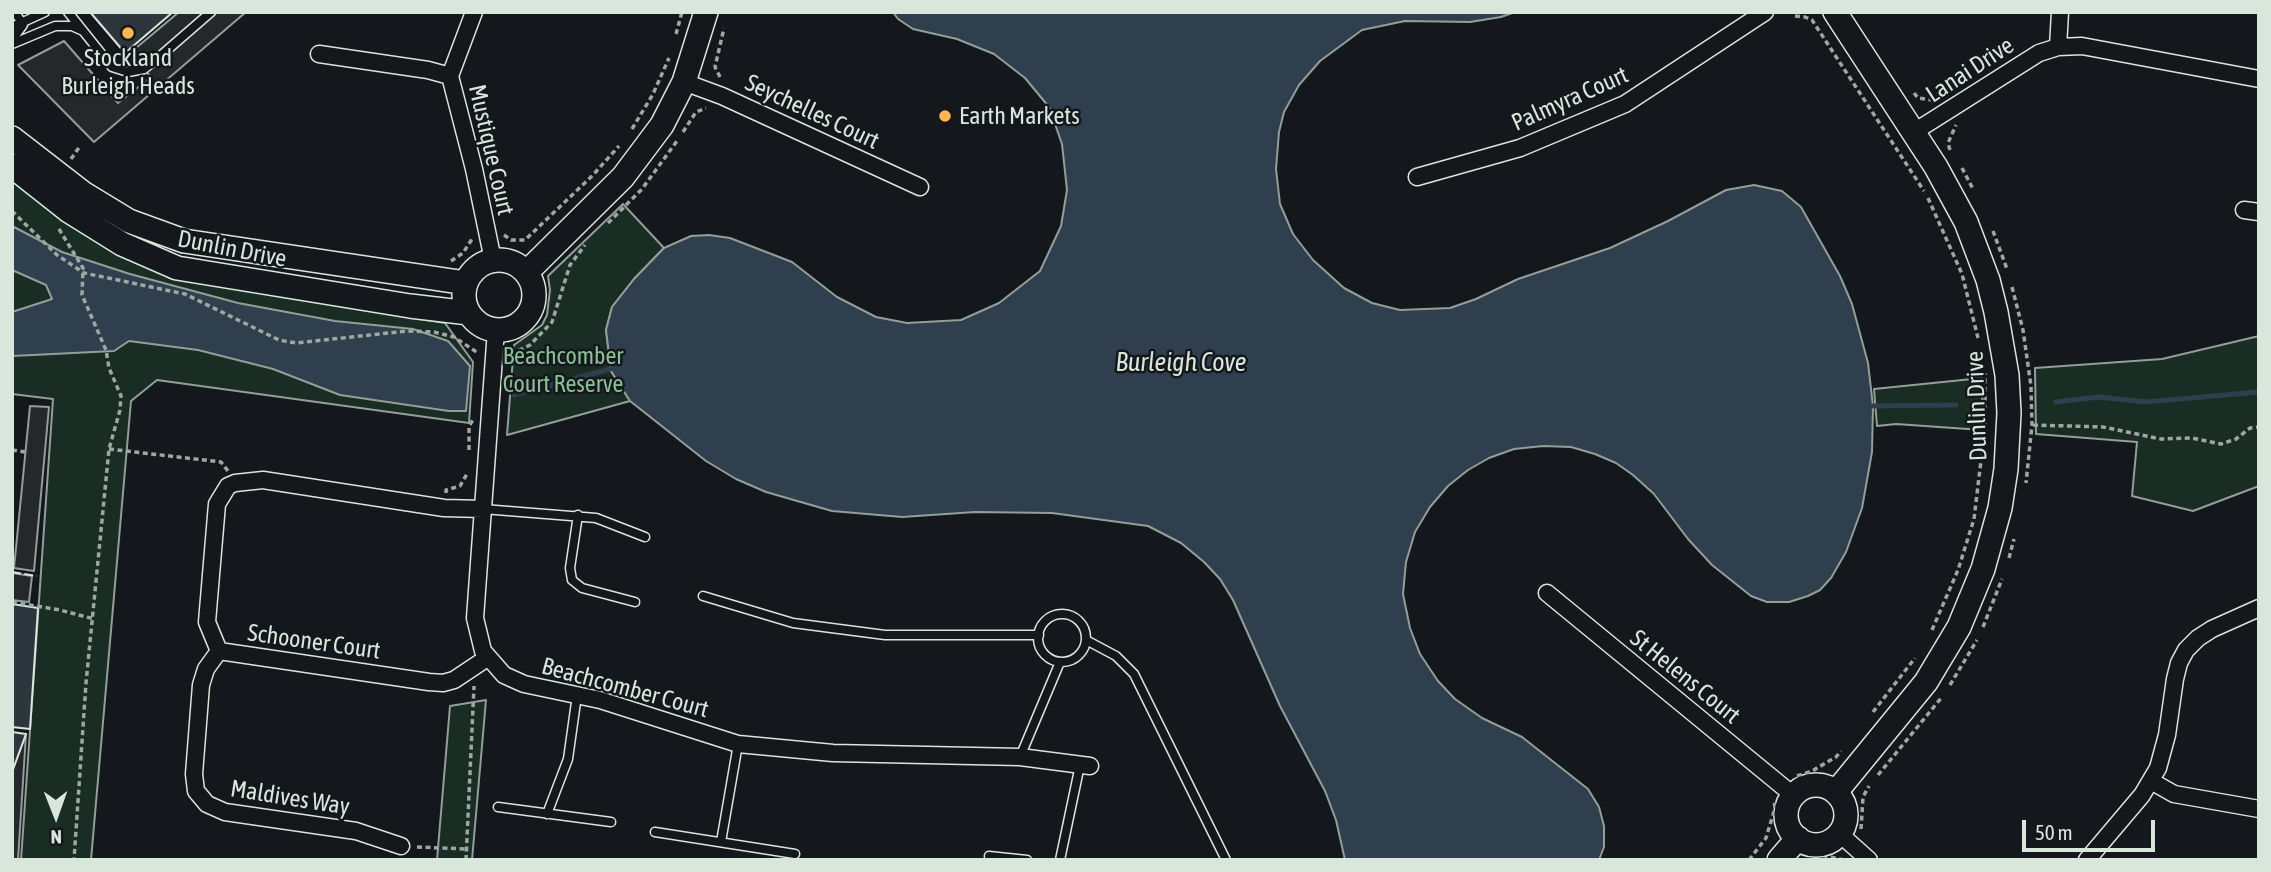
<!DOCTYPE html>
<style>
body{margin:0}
#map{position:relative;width:2271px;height:872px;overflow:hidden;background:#14181c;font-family:"Asap Condensed",sans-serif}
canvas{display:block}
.frame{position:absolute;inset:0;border:14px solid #d8e6dc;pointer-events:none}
.north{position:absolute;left:21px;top:781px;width:70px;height:70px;-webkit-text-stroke:5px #14181c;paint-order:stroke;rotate:179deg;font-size:19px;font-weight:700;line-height:28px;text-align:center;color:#d8e6dc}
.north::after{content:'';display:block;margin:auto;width:24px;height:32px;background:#d8e6dc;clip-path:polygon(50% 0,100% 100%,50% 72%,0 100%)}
.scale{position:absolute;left:2022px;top:820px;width:133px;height:32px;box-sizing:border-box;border:4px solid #d8e6dc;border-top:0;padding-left:9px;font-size:21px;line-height:24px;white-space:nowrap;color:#d8e6dc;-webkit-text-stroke:5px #14181c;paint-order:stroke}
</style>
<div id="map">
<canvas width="2271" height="872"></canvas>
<div class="frame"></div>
<div class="north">N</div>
<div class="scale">50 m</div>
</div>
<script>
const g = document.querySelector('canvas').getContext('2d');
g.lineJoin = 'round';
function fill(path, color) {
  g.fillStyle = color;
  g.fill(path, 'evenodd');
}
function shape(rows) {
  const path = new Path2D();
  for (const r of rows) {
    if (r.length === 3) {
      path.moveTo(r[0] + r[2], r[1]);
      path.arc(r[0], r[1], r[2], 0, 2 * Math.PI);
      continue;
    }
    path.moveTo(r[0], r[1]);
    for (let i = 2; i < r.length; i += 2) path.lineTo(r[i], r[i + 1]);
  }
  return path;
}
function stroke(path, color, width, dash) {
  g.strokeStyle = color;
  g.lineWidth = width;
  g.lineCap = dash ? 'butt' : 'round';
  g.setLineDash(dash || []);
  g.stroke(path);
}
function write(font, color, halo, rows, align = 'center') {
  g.font = font + ' "Asap Condensed",sans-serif';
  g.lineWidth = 5;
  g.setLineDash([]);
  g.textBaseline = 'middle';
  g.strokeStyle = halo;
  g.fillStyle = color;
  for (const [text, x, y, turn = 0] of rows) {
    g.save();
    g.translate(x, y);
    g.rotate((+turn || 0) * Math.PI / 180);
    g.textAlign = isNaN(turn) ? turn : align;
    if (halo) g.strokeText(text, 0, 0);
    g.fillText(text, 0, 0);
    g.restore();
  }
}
const green = shape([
 [12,175,85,231,170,278,445,323,473,362,469,423,157,380,131,401,91,860,21,860,53,399,12,394,12,175],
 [623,204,664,248,634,279,612,307,606,330,611,371,630,401,507,435,514,345,542,325,547,315,550,290,548,276,623,204],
 [2259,336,2259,486,2193,511,2132,496,2137,442,2036,434,2035,368,2162,359,2259,336],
 [1982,378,1982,430,1896,424,1877,426,1874,389,1982,378],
 [486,700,472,860,437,860,450,706,486,700]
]);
const parking = shape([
 [179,12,246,12,94,142,18,65,64,41,118,103,151,77,130,53,179,12],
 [30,406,49,407,34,571,14,568,30,406],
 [12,573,32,576,29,602,12,600,12,573],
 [26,734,18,860,12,860,12,772,26,734]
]);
const water = shape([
 [893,12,1515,12,1501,17,1470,22,1405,21,1362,30,1320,61,1299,85,1284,112,1279,132,1276,169,1280,204,1293,234,1313,260,1344,288,1372,303,1400,310,1450,308,1476,299,1518,279,1610,248,1668,221,1726,190,1754,185,1782,191,1801,207,1840,276,1852,304,1868,363,1873,406,1872,452,1862,508,1846,552,1831,578,1820,590,1808,596,1789,602,1767,602,1751,596,1712,565,1688,539,1654,494,1633,475,1616,463,1595,454,1571,447,1543,446,1514,449,1489,458,1468,470,1448,486,1430,507,1415,532,1406,562,1403,594,1410,628,1420,654,1438,681,1455,699,1482,718,1522,737,1588,789,1599,807,1604,826,1604,847,1599,860,1345,860,1336,820,1325,791,1280,706,1233,600,1220,579,1204,562,1181,543,1148,526,1052,513,975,512,902,517,832,511,766,492,736,479,706,461,630,401,611,371,606,330,612,307,634,279,664,248,691,236,709,235,730,238,792,262,837,297,876,317,907,323,961,320,999,303,1040,271,1061,226,1067,190,1062,144,1049,107,1025,78,994,54,957,39,913,29,898,19,893,12],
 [12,226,62,252,130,274,238,303,335,321,413,329,448,341,470,366,466,411,449,411,340,395,273,369,198,350,129,341,114,351,12,356,12,312,52,299,46,285,12,270,12,226]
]);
const stream = shape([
 [514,395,610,369],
 [2056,402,2099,397,2145,402,2259,392],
 [1873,406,1956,405]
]);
const building = shape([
 [90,12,173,12,125,53,90,12],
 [12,604,38,608,30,729,12,727,12,604],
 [12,732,26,734,12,772,12,732]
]);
const path = shape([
 [1795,16,1805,17,1812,20,1924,191],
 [676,34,682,12],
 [720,77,715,67,724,28],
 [1914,93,1918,98,1932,100],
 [632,129,653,94,669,58],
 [683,132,696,112,706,108],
 [1950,150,1948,143,1956,125],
 [71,159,80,146],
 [1962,168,1973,189],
 [1928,198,1962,274,1978,338],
 [12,211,57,255,84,273,185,294,279,340,296,343,407,331,434,332,454,337,478,353],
 [608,223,642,189,677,141],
 [59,229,83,268,82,295,106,350,109,368,121,396,120,410,109,449,86,683,74,860],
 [1993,231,2007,269],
 [504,235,511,240,525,240,592,176,619,146],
 [451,261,463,253,472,239],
 [2012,287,2023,330,2031,386,2032,425,2026,483],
 [511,354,530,345,552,322,570,265,585,245],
 [2033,425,2103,427,2161,439,2192,438,2221,444,2236,439,2250,428,2259,427],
 [109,449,221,462,228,471],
 [12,450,25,452],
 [469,450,469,426,473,420],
 [446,493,446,490,460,486,468,472],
 [2009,558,2014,539],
 [12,602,60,610,94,619],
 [1983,627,2002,579],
 [1932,630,1958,570,1974,519,1985,427,1985,373],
 [1950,685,1977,640],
 [1873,712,1915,658],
 [1878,775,1942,697],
 [1797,776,1812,771,1836,757,1841,751],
 [1861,829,1863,797,1869,786],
 [417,847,467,849],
 [466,860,474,686],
 [1749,860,1766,838,1775,808,1774,800],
 [1823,860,1830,857,1844,860]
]);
const lane = shape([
 [68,12,112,67,128,72,144,69,158,58,211,12],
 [12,27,45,12],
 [12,40,23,25,15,12],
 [12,44,55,26,72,26,81,30],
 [483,509,596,518,645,537],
 [578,515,570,568,572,580,582,588,635,602],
 [703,596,793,623,885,635,1039,635],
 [1062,638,24],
 [1086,640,1116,656,1134,674,1226,860],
 [1020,757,1060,662],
 [498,807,611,822],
 [547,814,568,759,577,695],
 [655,832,795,854],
 [721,842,738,744],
 [989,856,1027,860],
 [1060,860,1080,765]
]);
const street = shape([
 [474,12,450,76,474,169,493,260],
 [2058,47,2060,12],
 [319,54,428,70,450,76],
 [684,82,722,96,920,187],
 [1914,132,2039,53,2058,47,2082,46,2259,79],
 [1417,177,1520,148,1625,104,1765,12],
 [2244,210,2259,212],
 [496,330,475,618,483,651,504,675,524,684,600,700,738,744,833,753,1020,757,1090,766],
 [483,509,444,508,263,480,235,483,228,486,217,504,207,622,219,651,429,682,443,683,454,680,487,658],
 [1547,593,1793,795],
 [219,651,206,669,201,685,194,774,196,791,207,804,225,812,356,831,401,846],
 [2151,781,2174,794,2259,809],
 [1840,834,1869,860],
 [2087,860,2142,795,2158,768,2167,735,2175,679,2179,663,2186,650,2198,638,2212,629,2259,608]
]);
const secondary = shape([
 [1835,12,1936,167,1966,222,1988,280,1996,312,2007,375,2009,413,2006,469,2000,508,1983,569,1959,627,1926,682,1836,792],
 [12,138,83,193,129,221,184,241,466,283],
 [12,166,69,211,122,244,177,268,410,306,469,313],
 [499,295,35],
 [527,272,623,177,662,125,684,82,706,12],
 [1816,815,30],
 [1779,860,1798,838]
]);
const fence = shape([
 [12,572,37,576]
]);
const markers = [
 [128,33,7,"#ffb74d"],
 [945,116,7,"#ffb74d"]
];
const poiNames = [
 ["Stockland",128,58],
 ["Burleigh Heads",128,86],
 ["Earth Markets",959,116,"left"]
];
const streetNames = [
 ["Lanai Drive",1970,70,-33],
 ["Palmyra Court",1570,99,-24],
 ["Seychelles Court",812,112,25],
 ["Mustique Court",491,150,77],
 ["Dunlin Drive",232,249,11],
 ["Dunlin Drive",1977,406,-92],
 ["Schooner Court",314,642,8],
 ["St Helens Court",1685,677,39],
 ["Beachcomber Court",625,688,15],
 ["Maldives Way",290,798,9]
];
const parkNames = [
 ["Beachcomber",563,356],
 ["Court Reserve",563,384]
];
const waterNames = [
 ["Burleigh Cove",1181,363]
];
fill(green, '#1a2d24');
stroke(green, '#939e99', 2);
fill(parking, '#24282b');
stroke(parking, '#939e99', 2);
fill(water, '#2f3f4d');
stroke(water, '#939e99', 2);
stroke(stream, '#2f3f4d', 5);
fill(building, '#2c363c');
stroke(building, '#d8e6dc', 2);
stroke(lane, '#d8e6dc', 11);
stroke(street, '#d8e6dc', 19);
stroke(secondary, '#d8e6dc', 26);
stroke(path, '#9da8a2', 3.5, [5, 3.5]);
stroke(lane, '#14181c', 8);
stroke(street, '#14181c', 16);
stroke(secondary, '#14181c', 23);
stroke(fence, '#d8e6dc', 2, [9, 3.5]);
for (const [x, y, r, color] of markers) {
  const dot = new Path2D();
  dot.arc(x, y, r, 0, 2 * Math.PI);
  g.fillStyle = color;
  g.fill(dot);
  stroke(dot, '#14181c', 2.5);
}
write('24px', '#d8e6dc', '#14181c', poiNames);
write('24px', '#d8e6dc', '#14181c', streetNames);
write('24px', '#8ac095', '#14181c', parkNames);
write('italic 26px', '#d8e6dc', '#14181c', waterNames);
</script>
